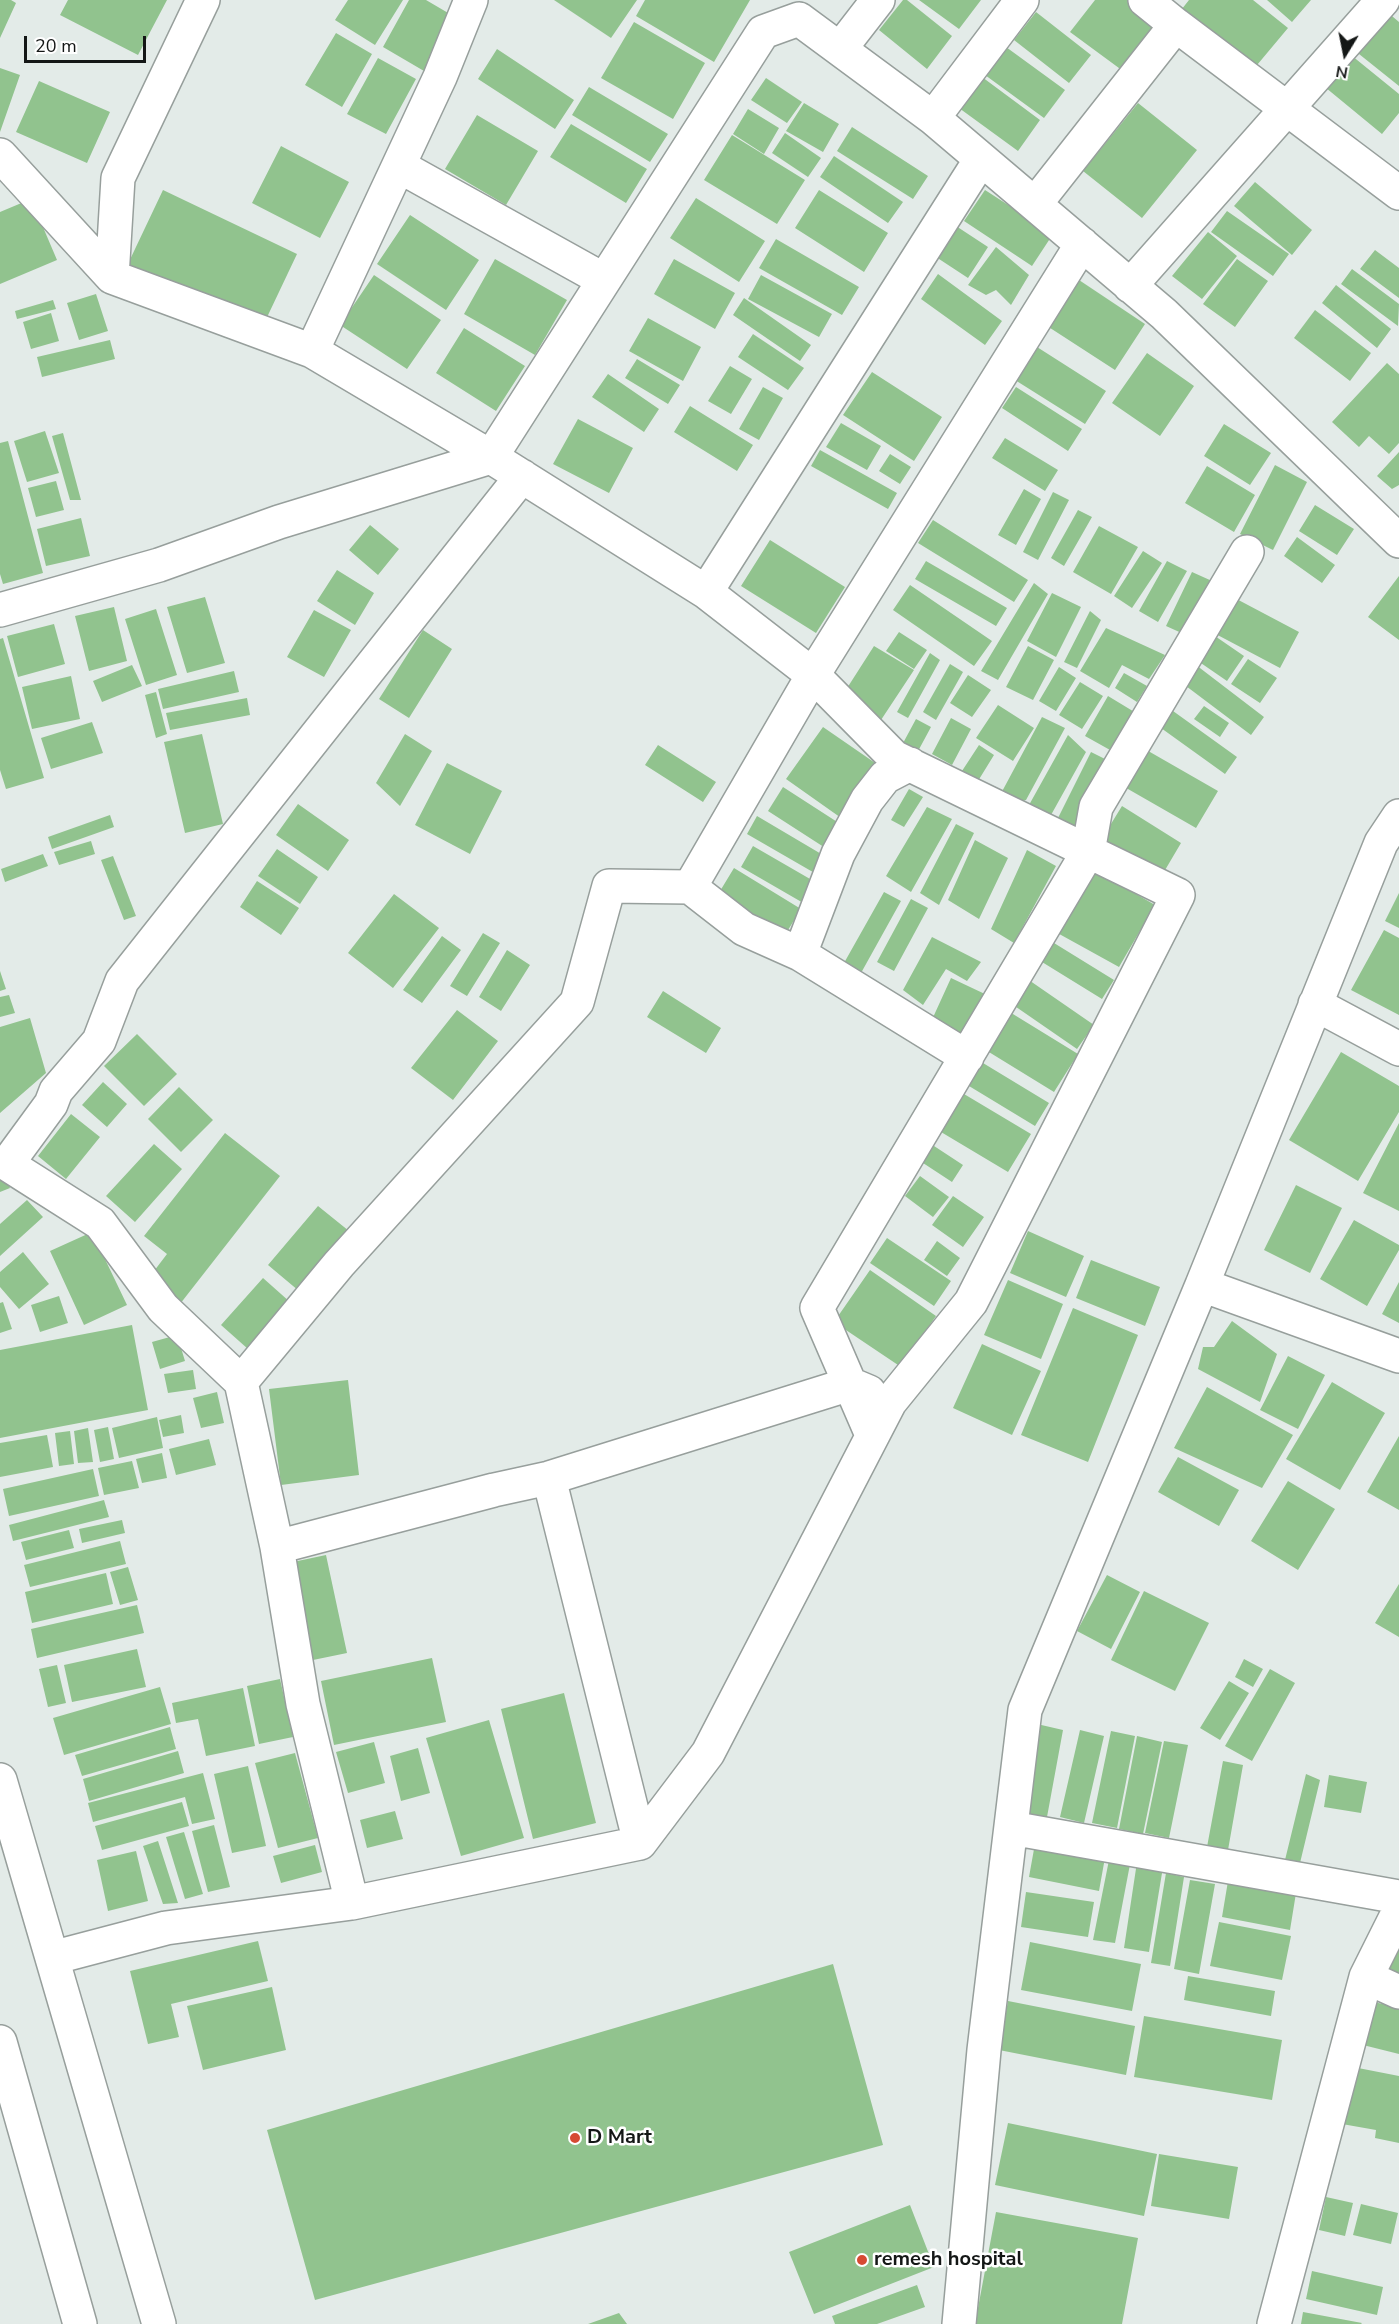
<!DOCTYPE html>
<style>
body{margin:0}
#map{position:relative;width:1399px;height:2324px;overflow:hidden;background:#e3ebe8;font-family:"Nunito Sans",sans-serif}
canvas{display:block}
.north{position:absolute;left:1315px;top:24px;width:60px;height:60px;-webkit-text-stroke:4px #fff;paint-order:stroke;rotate:190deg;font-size:16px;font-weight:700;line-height:24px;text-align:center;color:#141716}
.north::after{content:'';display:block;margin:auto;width:21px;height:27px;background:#141716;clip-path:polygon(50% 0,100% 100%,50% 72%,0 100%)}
.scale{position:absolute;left:24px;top:36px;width:122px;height:27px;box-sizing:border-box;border:3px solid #141716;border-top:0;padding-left:8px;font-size:18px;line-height:21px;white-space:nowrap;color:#141716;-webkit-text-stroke:4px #fff;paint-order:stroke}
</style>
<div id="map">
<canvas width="1399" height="2324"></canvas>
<div class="north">N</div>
<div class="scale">20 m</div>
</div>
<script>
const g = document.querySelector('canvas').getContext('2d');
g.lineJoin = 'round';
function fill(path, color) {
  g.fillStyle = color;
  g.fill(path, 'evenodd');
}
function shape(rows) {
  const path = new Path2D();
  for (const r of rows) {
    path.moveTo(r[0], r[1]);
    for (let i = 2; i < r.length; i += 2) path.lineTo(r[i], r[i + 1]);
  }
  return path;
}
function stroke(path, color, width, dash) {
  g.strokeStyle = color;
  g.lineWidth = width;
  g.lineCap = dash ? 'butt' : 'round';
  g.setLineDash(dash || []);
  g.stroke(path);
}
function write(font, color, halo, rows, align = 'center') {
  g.font = font + ' "Nunito Sans",sans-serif';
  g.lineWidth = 5;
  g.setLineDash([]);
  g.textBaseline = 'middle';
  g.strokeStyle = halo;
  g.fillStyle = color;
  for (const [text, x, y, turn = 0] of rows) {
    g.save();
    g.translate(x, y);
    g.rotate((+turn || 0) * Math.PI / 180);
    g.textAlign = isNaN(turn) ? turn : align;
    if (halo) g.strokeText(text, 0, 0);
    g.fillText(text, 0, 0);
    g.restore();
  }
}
const building = shape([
 [0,0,11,0,16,3,0,38],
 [68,0,167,0,138,55,60,15],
 [348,0,403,0,375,45,335,20],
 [409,0,426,0,455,17,424,71,383,47],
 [554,0,637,0,611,38],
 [645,0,750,0,714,62,636,16],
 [903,0,907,0,952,36,927,69,879,30],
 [919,0,981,0,959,29],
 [1095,0,1141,0,1164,17,1123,71,1070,32],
 [1189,0,1253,0,1288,28,1247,77,1174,19],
 [1267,0,1311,0,1292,22],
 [1386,11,1399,22,1399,86,1354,50],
 [1036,12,1091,55,1069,83,1014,40],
 [634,22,705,63,673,119,601,78],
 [336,33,372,54,342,107,305,85],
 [1006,47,1065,90,1044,118,985,75],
 [497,49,574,100,555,129,478,79],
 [1346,51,1399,94,1399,113,1382,134,1320,83],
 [378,58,416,79,386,134,347,114],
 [0,68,20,75,0,132],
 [982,77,1040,120,1018,151,959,108],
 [766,78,802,102,787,123,751,100],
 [39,81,110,112,87,163,16,132],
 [589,87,668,134,650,162,572,115],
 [804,103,839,124,823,152,786,131],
 [1138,103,1197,150,1142,218,1083,171],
 [748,109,779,128,764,154,733,134],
 [477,115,538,151,506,205,445,169],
 [571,124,647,169,626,203,550,157],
 [852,127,928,176,913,199,837,151],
 [785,133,821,158,808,177,772,153],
 [732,135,805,180,777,224,704,180],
 [281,146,349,182,320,238,252,203],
 [834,156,903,202,888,223,820,177],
 [1255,182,1312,230,1292,255,1234,206],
 [163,190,297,254,260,332,126,268],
 [819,190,888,233,864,272,795,228],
 [985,190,1053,234,1032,266,964,221],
 [696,198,765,241,739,282,670,238],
 [31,199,57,260,0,284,0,212],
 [1227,211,1289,254,1273,276,1211,232],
 [410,215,479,260,446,310,377,264],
 [956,226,988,247,968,278,936,257],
 [1208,232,1237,256,1202,299,1172,276],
 [776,239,859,287,842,315,759,268],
 [996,247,1029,275,1011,305,996,290,986,295,968,285],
 [1375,250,1399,268,1399,298,1360,269],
 [495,259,567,300,535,355,464,314],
 [674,259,735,293,715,329,654,294],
 [1237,259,1268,281,1235,327,1203,304],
 [1352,269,1399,304,1398,326,1341,284],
 [938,274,1002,321,985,345,921,299],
 [374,275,441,320,407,369,340,325],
 [761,275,832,314,819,337,748,299],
 [1076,278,1145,324,1115,370,1044,324],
 [1336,285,1391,329,1377,348,1322,303],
 [96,294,108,331,79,340,67,303],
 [744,298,811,345,800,361,733,315],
 [53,300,56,309,17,319,15,311],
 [1315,310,1371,353,1350,381,1294,338],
 [51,313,59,341,31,349,23,322],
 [648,318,701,347,683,381,629,351],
 [464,328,525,366,496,411,436,373],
 [753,334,804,368,788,390,738,357],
 [110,340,115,359,42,377,37,357],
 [1037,347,1106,391,1085,424,1015,380],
 [1147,353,1194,386,1160,436,1112,403],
 [637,359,680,385,668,404,625,378],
 [1387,363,1399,374,1399,443,1389,454,1369,436,1359,447,1332,422],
 [730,366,752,379,731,414,708,401],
 [872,372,942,417,914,461,843,415],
 [608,374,659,409,644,432,592,397],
 [763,387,783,398,759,440,739,429],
 [1016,387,1082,429,1068,451,1002,408],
 [690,406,753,445,737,471,674,432],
 [578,419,633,448,609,493,553,464],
 [841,423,881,446,867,470,826,447],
 [1224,424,1271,453,1250,485,1204,456],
 [45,431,59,473,27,482,14,441],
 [63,433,81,500,70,500,52,436],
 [1005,438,1058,470,1045,491,992,458],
 [8,441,43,573,3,584,0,574,0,443],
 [820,450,897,493,888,509,811,466],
 [1399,452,1399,485,1392,489,1377,476],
 [890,454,911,467,900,484,879,471],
 [1275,465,1307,482,1273,550,1240,534],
 [1207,466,1255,495,1234,532,1185,503],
 [56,481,64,510,36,517,28,488],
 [1024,489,1041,499,1016,545,998,535],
 [1053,492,1069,500,1038,560,1023,552],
 [1315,505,1354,529,1337,555,1299,531],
 [1078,510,1092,517,1064,566,1051,558],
 [81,518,90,556,46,566,37,529],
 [933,520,1028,580,1014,602,918,543],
 [370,525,399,549,378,575,349,550],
 [1099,526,1138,547,1111,594,1073,572],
 [1297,537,1335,565,1322,583,1284,556],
 [770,540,845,587,816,633,741,586],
 [1143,551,1162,563,1132,608,1114,596],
 [926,561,1007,608,996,626,915,579],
 [1167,561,1187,571,1158,622,1139,611],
 [337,570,374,593,355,625,317,601],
 [1192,572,1212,581,1186,635,1166,626],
 [1399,576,1399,640,1368,617],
 [1034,583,1048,594,998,680,981,671],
 [910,585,992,641,974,666,893,610],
 [1052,593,1081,607,1056,657,1027,641],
 [1229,595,1299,632,1280,668,1210,631],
 [205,597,225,663,187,673,167,607],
 [114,607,127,661,89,671,75,616],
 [156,609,177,675,146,685,125,619],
 [314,610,351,630,324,677,287,657],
 [1090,611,1101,620,1077,668,1064,662],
 [54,624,65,664,18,677,7,636],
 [1106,628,1165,655,1149,679,1122,665,1109,688,1080,671],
 [423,630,452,649,409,718,379,699],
 [899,632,927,650,914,669,886,651],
 [1212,634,1244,656,1227,681,1195,659],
 [3,638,44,778,6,789,0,770,0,639],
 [874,646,914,670,881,720,842,696],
 [1028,646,1054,660,1033,700,1006,687],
 [930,653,940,660,908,718,897,712],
 [1248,659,1277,678,1260,703,1231,684],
 [950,664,963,672,936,720,923,712],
 [132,665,142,686,102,702,93,681],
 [1196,665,1264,717,1251,735,1182,683],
 [1059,667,1076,678,1056,711,1039,701],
 [234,671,239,692,163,709,158,689],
 [1124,673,1147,686,1137,702,1115,688],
 [968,675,991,690,972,717,950,703],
 [71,676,80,719,32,729,22,687],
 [1080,682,1103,696,1082,729,1059,715],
 [156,692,167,734,156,738,145,695],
 [1108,696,1141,716,1119,755,1085,736],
 [247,698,250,715,170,730,166,713],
 [998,705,1034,728,1013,761,976,738],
 [1204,706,1229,723,1220,737,1194,719],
 [1173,711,1237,757,1225,774,1161,728],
 [1042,717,1065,728,1026,800,1011,804,998,799],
 [951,718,971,729,952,765,932,754],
 [916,719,931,727,917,753,902,745],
 [92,722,103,753,51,769,41,738],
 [823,727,881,767,844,820,786,779],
 [202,734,223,824,185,833,164,742],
 [405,734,432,751,400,806,376,783],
 [1068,735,1086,752,1046,824,1024,814],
 [658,745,716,782,703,802,645,765],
 [979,745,994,755,978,781,962,771],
 [1143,748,1218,791,1196,828,1121,785],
 [1091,752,1113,763,1075,837,1054,826],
 [447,763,502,791,470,854,415,825],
 [783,787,845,827,830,851,768,811],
 [909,789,923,797,904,827,891,820],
 [298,804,349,840,328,871,276,835],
 [1122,806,1181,843,1158,882,1098,845],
 [927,807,952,819,911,892,886,876],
 [110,815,114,827,52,849,48,837],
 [757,816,828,858,818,875,747,834],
 [956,824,974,833,939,905,920,893],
 [975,840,1008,858,979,919,948,900],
 [91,841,95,854,59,865,54,852],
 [753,846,817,883,805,904,741,867],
 [277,849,318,877,300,904,258,876],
 [1027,850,1056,866,1014,943,991,929],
 [43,854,48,866,5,882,1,869],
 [113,856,136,916,124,920,101,860],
 [1089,867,1155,905,1119,967,1052,930],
 [734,868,801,909,780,943,714,901],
 [257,881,299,908,281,935,240,907],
 [884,892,901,901,861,973,844,963],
 [1399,893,1399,928,1385,921],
 [394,894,439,928,393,988,348,953],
 [911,899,928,908,894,971,877,962],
 [1384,930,1399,938,1399,1015,1351,990],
 [483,933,500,943,467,996,450,986],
 [442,936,461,950,422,1003,403,990],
 [932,937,981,962,967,981,946,969,923,1005,903,990],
 [1054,943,1114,980,1102,999,1042,962],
 [507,950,530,965,501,1011,479,997],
 [0,971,6,989,0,991],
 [1023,976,1094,1025,1077,1049,1006,1000],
 [951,978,987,995,959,1042,930,1024],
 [663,991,721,1028,706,1053,647,1017],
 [9,995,15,1013,0,1017,0,997],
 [457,1010,498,1041,453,1100,411,1068],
 [1008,1011,1078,1054,1054,1092,984,1049],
 [30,1018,46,1073,0,1113,0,1027],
 [137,1034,177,1074,144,1106,104,1066],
 [1341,1052,1399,1086,1399,1112,1358,1181,1289,1140],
 [983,1063,1049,1103,1035,1126,969,1086],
 [103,1082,127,1104,107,1127,82,1105],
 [179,1087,213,1120,181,1152,148,1119],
 [964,1094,1031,1134,1008,1172,941,1132],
 [71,1114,100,1137,66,1179,38,1156],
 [1399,1123,1399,1211,1363,1193],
 [225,1133,280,1176,180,1304,148,1279,167,1254,144,1236],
 [154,1144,182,1169,135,1222,106,1196],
 [931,1144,963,1165,952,1182,920,1161],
 [0,1164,10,1188,0,1192],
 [920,1176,949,1197,933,1217,905,1196],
 [1296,1185,1342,1208,1310,1273,1264,1250],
 [953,1196,984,1217,963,1247,932,1225],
 [27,1200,43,1217,0,1256,0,1224],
 [318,1206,349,1231,299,1291,268,1265],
 [1354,1220,1399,1245,1399,1250,1367,1306,1320,1279],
 [1028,1231,1084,1256,1066,1297,1010,1273],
 [92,1232,127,1305,84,1325,50,1251],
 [887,1238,951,1281,934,1306,870,1263],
 [937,1241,960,1258,947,1276,924,1260],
 [23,1252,49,1284,19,1309,0,1287,0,1272],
 [1091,1260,1160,1287,1145,1326,1076,1298],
 [870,1270,936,1316,901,1367,834,1322],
 [263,1278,290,1302,248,1349,221,1325],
 [1008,1280,1063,1304,1041,1359,984,1335],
 [1399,1282,1399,1323,1382,1314],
 [59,1296,68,1323,40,1332,31,1305],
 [3,1302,12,1329,0,1333,0,1303],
 [1073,1308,1138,1335,1088,1462,1021,1435],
 [1232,1321,1277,1354,1260,1402,1198,1369,1203,1347,1214,1347],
 [132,1325,148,1410,0,1438,0,1350],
 [177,1335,185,1361,160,1369,152,1342],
 [982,1344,1041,1371,1012,1435,953,1408],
 [1288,1356,1325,1375,1298,1429,1260,1410],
 [193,1370,196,1389,168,1393,164,1374],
 [348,1380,359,1475,281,1485,269,1389],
 [1332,1382,1385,1413,1340,1490,1286,1459],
 [1207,1387,1293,1435,1262,1488,1174,1448],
 [217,1392,224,1423,201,1428,193,1398],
 [181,1415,184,1433,163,1437,159,1420],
 [157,1417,163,1448,119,1458,112,1428],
 [108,1427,114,1459,100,1462,94,1430],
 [88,1428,93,1462,78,1463,74,1431],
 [70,1431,74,1464,59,1466,55,1433],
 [47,1435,53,1467,0,1477,0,1443],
 [1399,1436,1399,1510,1367,1492],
 [209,1439,216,1465,176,1475,169,1449],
 [162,1453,167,1478,142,1483,136,1459],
 [1178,1457,1239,1490,1219,1526,1158,1492],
 [132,1461,139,1488,104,1495,98,1468],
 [93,1469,99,1496,9,1516,3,1489],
 [1288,1481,1335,1509,1298,1570,1251,1541],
 [104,1500,109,1517,13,1541,9,1525],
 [122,1520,125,1533,82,1543,79,1529],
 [69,1530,74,1548,26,1560,21,1542],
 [120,1541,126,1564,30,1587,24,1565],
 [326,1555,347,1653,313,1660,293,1562],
 [128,1567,138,1600,120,1605,110,1572],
 [106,1573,113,1604,32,1623,25,1592],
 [1107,1575,1140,1592,1111,1649,1077,1631],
 [1399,1584,1399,1637,1375,1623],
 [1144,1591,1209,1623,1175,1691,1111,1660],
 [137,1605,144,1633,37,1658,31,1629],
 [137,1649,146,1687,72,1702,64,1665],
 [432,1658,446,1722,334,1745,321,1681],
 [1244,1659,1263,1669,1253,1687,1235,1677],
 [57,1665,66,1703,48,1707,39,1669],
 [1270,1669,1295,1683,1252,1761,1225,1746],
 [280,1679,293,1737,259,1744,247,1686],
 [1229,1681,1249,1693,1220,1740,1200,1728],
 [160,1687,171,1724,64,1755,53,1718],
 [243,1688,255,1746,206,1756,198,1719,176,1723,172,1703],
 [564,1693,596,1823,533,1839,501,1709],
 [489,1720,524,1838,461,1856,426,1738],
 [1037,1724,1063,1730,1047,1817,1020,1812],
 [170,1727,176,1749,82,1776,75,1755],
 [1080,1730,1104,1736,1084,1823,1060,1817],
 [1111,1731,1135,1736,1117,1828,1092,1823],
 [1137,1736,1162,1742,1143,1834,1119,1829],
 [1164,1741,1188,1745,1169,1838,1145,1833],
 [374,1742,385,1783,348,1793,336,1752],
 [418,1748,430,1793,401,1801,390,1756],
 [178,1751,184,1773,89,1801,83,1779],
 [295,1753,318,1838,278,1848,255,1763],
 [1223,1761,1243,1765,1228,1850,1207,1847],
 [248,1766,266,1846,232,1853,214,1774],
 [203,1773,215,1819,192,1824,185,1797,93,1822,88,1803],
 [1306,1774,1320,1780,1300,1863,1285,1860],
 [1329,1775,1367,1782,1361,1813,1324,1807],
 [182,1802,189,1826,102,1850,95,1826],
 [395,1811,403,1839,367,1848,360,1820],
 [214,1825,230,1887,208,1892,192,1831],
 [184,1832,203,1894,185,1899,166,1837],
 [1036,1838,1106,1852,1099,1891,1029,1877],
 [158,1841,178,1903,163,1904,143,1846],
 [315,1845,322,1872,281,1883,273,1856],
 [136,1851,148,1901,108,1911,97,1860],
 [1110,1855,1131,1859,1115,1943,1093,1940],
 [1137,1862,1163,1867,1149,1952,1124,1948],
 [1166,1873,1184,1877,1170,1966,1151,1963],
 [1190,1880,1215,1884,1199,1974,1174,1969],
 [1228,1881,1296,1893,1290,1930,1222,1917],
 [1026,1892,1094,1902,1088,1937,1021,1927],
 [1219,1922,1291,1936,1282,1980,1210,1966],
 [1399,1929,1399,1981,1381,1973],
 [258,1941,268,1981,171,2004,179,2037,148,2044,130,1971],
 [1030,1942,1141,1964,1132,2011,1021,1990],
 [833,1964,883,2145,315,2300,267,2130],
 [1188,1976,1275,1991,1271,2016,1184,2000],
 [272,1987,286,2050,203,2070,187,2006],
 [1366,2000,1399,2008,1399,2054,1355,2043],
 [1008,2001,1135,2026,1126,2075,999,2050],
 [1144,2016,1282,2040,1272,2100,1134,2077],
 [1353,2067,1399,2076,1399,2143,1375,2138,1376,2130,1342,2124],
 [1008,2123,1157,2154,1144,2216,995,2185],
 [1159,2154,1238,2167,1229,2219,1151,2206],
 [1326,2197,1353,2203,1345,2236,1319,2230],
 [1361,2204,1398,2213,1391,2244,1353,2235],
 [910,2205,934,2267,814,2314,789,2252],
 [996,2212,1138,2238,1122,2324,975,2324],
 [1312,2271,1383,2287,1377,2315,1306,2299],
 [917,2285,925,2307,877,2324,835,2324,832,2316],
 [1303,2312,1362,2323,1361,2324,1301,2324],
 [619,2313,627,2324,588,2324]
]);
const minor = shape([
 [203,0,118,178,112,277,312,351],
 [1145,0,1176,25,1399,193],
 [840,49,878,0],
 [933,118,1022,0],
 [0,155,112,277],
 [399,166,604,280],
 [1035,204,1176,25],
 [1130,286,1383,0],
 [706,592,491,457,763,32,799,19,933,118,1164,314,1399,541],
 [0,610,159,565,279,522,491,457,312,351,440,77,471,0],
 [910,764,885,777,867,800,838,854,800,954,967,1057],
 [800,954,744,929,690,887,813,675,1082,244],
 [1315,1004,1399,1049],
 [1202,1285,1381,843,1399,816],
 [241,1382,339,1264,577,1002,609,886,690,887],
 [872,1435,817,1308,1088,852,1096,807,1247,552],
 [549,1478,640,1843],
 [277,1547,494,1490,549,1478,850,1384,869,1392],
 [0,1780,159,2324],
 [1011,1828,1399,1897],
 [352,1903,640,1843,708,1753,890,1402,971,1302,1178,895,894,757,813,675,706,592,981,159],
 [52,1958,166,1928,352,1903,303,1704,277,1547,241,1382,163,1308,100,1223,7,1164,51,1104,56,1091,99,1041,122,981,522,476],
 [1366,1977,1399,1992],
 [959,2324,984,2050,1025,1710,1202,1285,1399,1356],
 [1274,2324,1366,1977,1399,1911]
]);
const highway = shape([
 [0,2042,80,2324]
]);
const markers = [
 [575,2138,6,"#d64a33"],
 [862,2260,6,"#d64a33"]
];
const poiNames = [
 ["D Mart",587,2138],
 ["remesh hospital",874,2260]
];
fill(building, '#91c38e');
stroke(minor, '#979f9c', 36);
stroke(highway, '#979f9c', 36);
stroke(minor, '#fff', 33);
stroke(highway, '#fff', 33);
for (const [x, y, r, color] of markers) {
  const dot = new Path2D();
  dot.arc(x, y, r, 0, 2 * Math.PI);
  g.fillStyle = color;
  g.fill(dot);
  stroke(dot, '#fff', 2);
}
write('bold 20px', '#141716', '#fff', poiNames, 'left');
</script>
